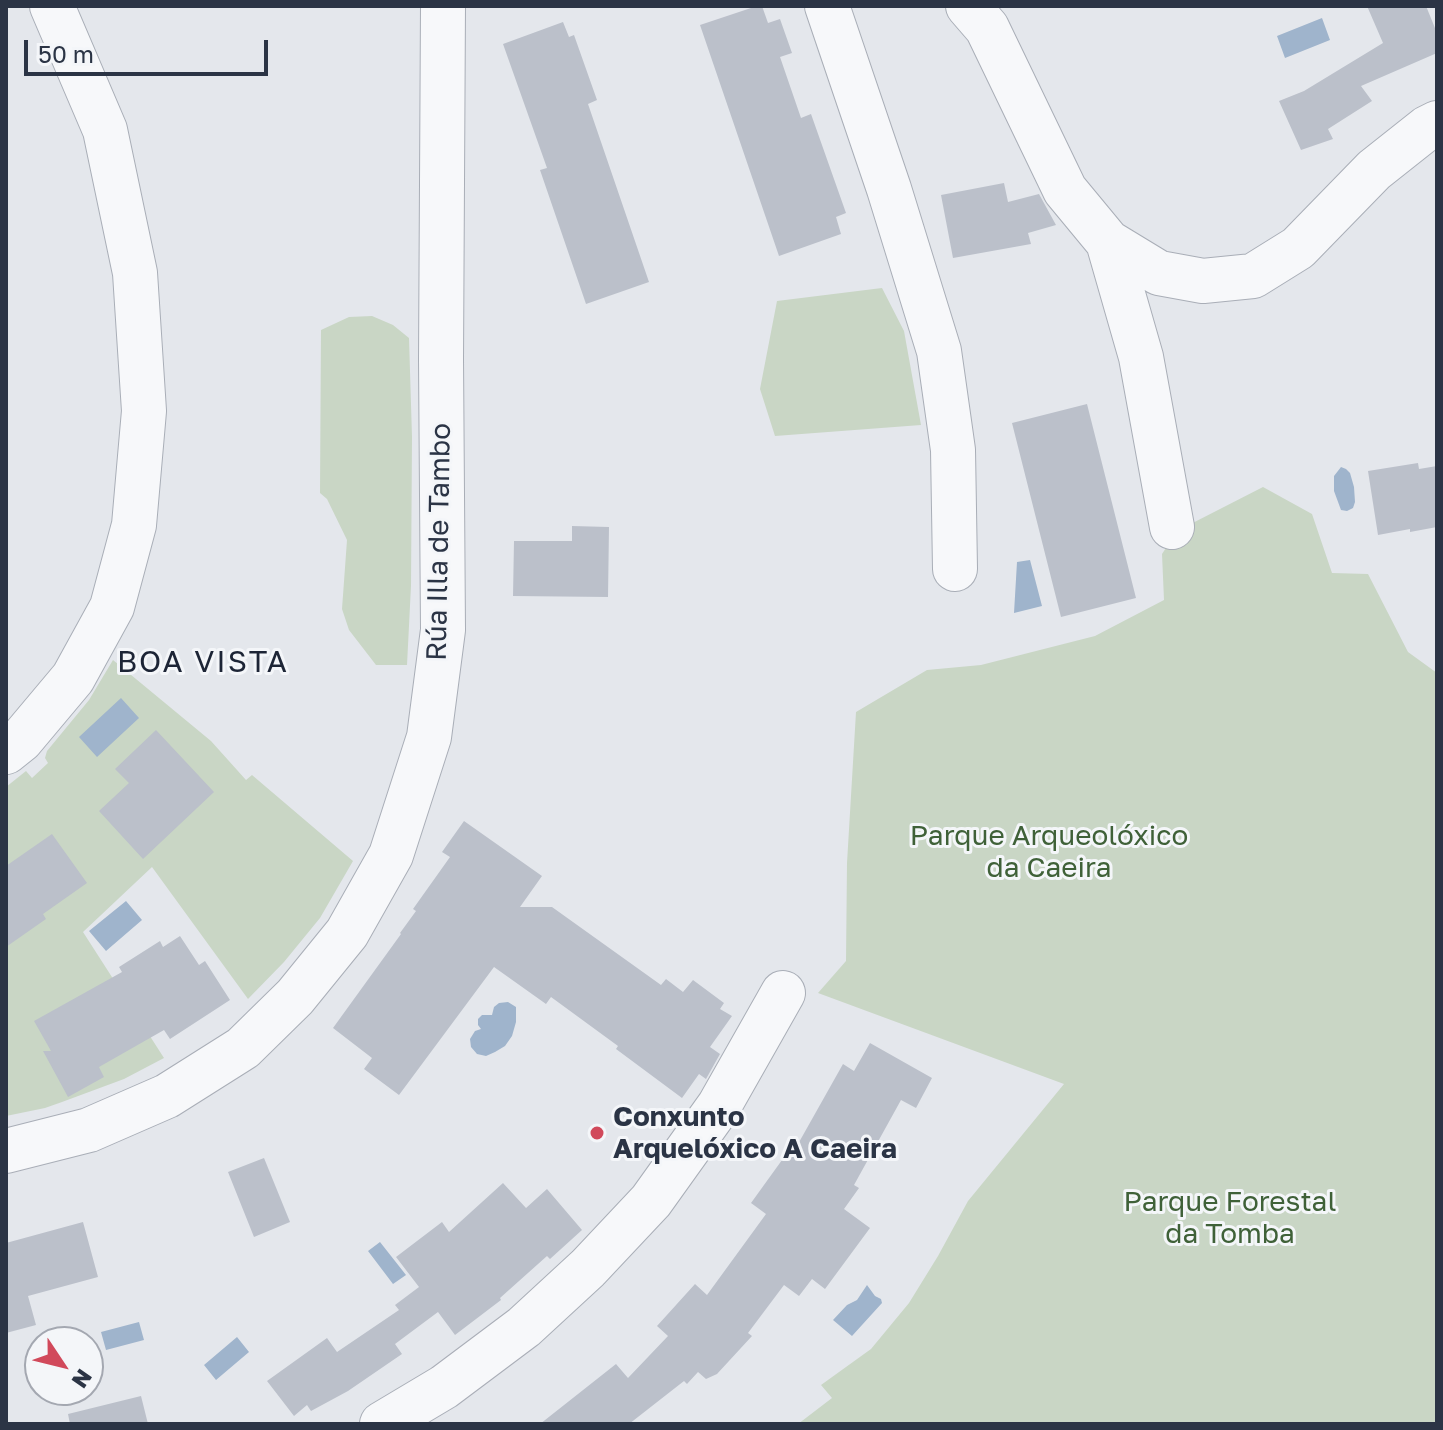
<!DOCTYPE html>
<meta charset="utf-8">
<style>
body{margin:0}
#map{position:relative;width:1443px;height:1430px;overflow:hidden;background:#e4e7ec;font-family:"Golos Text",sans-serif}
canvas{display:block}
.frame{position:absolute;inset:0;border:8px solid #2b3445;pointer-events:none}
.north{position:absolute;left:24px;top:1326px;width:80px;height:80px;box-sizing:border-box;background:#f4f6f9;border:2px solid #a4a8b1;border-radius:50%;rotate:125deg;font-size:22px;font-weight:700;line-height:32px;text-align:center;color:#2b3445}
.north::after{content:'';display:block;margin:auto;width:28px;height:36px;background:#d1495b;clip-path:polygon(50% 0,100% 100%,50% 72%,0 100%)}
.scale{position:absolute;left:24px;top:40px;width:244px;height:36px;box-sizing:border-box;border:4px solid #2b3445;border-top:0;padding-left:10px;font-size:24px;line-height:28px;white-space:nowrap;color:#2b3445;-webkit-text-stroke:6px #f4f6f9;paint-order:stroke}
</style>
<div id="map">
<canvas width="1443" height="1430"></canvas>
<div class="frame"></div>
<div class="north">N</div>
<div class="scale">50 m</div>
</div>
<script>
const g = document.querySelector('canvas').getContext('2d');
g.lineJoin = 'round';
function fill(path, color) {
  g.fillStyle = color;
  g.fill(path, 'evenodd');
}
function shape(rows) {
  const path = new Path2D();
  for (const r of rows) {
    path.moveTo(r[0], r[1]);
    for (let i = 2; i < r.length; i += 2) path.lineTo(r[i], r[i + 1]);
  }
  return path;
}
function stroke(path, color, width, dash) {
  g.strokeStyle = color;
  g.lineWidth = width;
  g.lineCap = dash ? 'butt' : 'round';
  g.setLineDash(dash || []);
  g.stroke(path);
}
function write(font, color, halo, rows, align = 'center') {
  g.font = font + ' "Golos Text",sans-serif';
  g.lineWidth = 6;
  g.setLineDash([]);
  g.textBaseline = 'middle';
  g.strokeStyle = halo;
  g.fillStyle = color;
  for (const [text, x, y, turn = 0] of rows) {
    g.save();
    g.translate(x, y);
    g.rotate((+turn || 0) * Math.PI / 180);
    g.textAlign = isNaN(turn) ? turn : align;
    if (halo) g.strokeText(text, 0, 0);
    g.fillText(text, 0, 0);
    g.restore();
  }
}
const green = shape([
 [882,288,904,331,921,425,775,436,760,389,777,301],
 [372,316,393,325,409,338,412,437,411,586,407,665,376,665,349,630,342,609,347,540,327,499,320,493,321,330,349,317],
 [1263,487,1312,514,1332,573,1368,574,1408,652,1437,673,1437,1424,798,1424,832,1398,821,1385,871,1349,909,1303,938,1256,968,1201,1064,1084,818,993,846,961,847,863,856,712,927,670,981,665,1095,636,1164,600,1162,554,1177,531],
 [113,660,211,741,246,780,252,775,353,861,320,918,284,962,248,999,152,867,83,932,164,1058,124,1079,62,1102,45,1108,6,1116,6,787,26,771,32,778,48,763,45,758,47,751,89,700]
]);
const water = shape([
 [1322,18,1330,40,1285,58,1277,36],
 [1341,467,1346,469,1350,473,1354,487,1355,502,1353,508,1347,511,1341,510,1334,491,1334,476],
 [1030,560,1042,606,1014,613,1017,562],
 [121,698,139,718,97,757,79,737],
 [126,901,142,920,106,951,89,931],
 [508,1002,516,1007,516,1022,512,1036,505,1046,495,1052,486,1056,477,1054,471,1047,470,1039,475,1031,481,1029,478,1025,478,1019,482,1015,492,1015,494,1007,499,1003],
 [380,1242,406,1275,393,1284,368,1251],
 [867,1285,875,1296,881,1299,882,1303,852,1336,833,1320,847,1305,857,1300],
 [139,1322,144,1340,106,1350,101,1332],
 [237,1337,249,1352,216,1380,204,1365]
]);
const building = shape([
 [757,6,762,6,768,23,780,19,792,53,780,57,801,118,811,114,846,213,836,217,841,234,779,256,700,25],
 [1367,6,1426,6,1437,33,1437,53,1361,86,1372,101,1328,129,1333,139,1301,150,1279,101,1304,91,1383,43],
 [563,22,569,37,574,35,597,100,588,104,649,282,586,304,540,170,547,168,503,44],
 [1004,183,1008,202,1039,194,1056,225,1028,233,1031,244,953,258,941,195],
 [1087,404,1136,598,1061,617,1012,423],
 [1418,463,1419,469,1437,466,1437,527,1410,532,1410,529,1378,535,1368,471],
 [572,526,609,527,608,597,513,596,514,541,572,541],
 [156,730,214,792,143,859,99,811,129,783,115,769],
 [464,821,542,876,520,907,552,907,661,985,666,979,683,992,693,980,724,1003,720,1009,732,1016,710,1047,720,1054,706,1079,699,1074,682,1098,616,1049,618,1046,551,997,546,1004,494,967,399,1095,364,1069,372,1058,333,1028,401,934,400,933,416,911,413,909,450,857,442,852],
 [52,834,87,883,43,914,46,919,6,947,6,866],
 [180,936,199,965,205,961,230,1000,170,1039,164,1030,99,1067,104,1077,68,1097,43,1051,51,1051,34,1021,122,972,119,967,160,941,163,947],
 [870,1043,932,1078,916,1108,901,1100,854,1185,859,1188,844,1209,870,1228,825,1289,812,1279,799,1296,784,1285,748,1333,752,1336,717,1374,706,1379,698,1372,687,1384,684,1381,629,1424,540,1424,616,1364,628,1378,668,1336,657,1326,695,1284,707,1295,766,1214,751,1203,795,1142,798,1144,843,1064,854,1071],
 [264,1158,290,1222,254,1237,228,1172],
 [503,1183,526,1208,547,1189,582,1230,550,1259,547,1256,500,1298,501,1300,455,1335,438,1312,395,1344,402,1354,348,1391,311,1411,307,1405,294,1416,267,1381,327,1338,337,1352,399,1310,395,1305,419,1287,396,1257,442,1222,449,1232],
 [83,1222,98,1277,28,1296,36,1325,6,1333,6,1243],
 [141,1396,148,1424,70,1424,68,1414]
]);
const minor = shape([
 [827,6,889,189,939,351,953,450,955,569],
 [968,6,987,28,1065,190,1108,242,1159,273,1203,281,1253,276,1298,248,1374,170,1427,128,1437,123],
 [1108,242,1141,357,1172,527],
 [6,752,21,740,73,678,112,607,134,525,144,411,135,273,105,130,52,6],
 [6,1151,89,1130,167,1096,243,1048,295,997,347,933,391,855,429,737,443,630,441,359,443,6],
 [382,1424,444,1387,524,1327,588,1268,651,1201,719,1106,783,993]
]);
const markers = [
 [597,1133,8,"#d1495b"]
];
const streetNames = [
 ["Rúa Illa de Tambo",439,542,-89]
];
const parkNames = [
 ["Parque Arqueolóxico",1049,836],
 ["da Caeira",1049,868],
 ["Parque Forestal",1230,1202],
 ["da Tomba",1230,1234]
];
const poiNames = [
 ["Conxunto",613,1117],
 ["Arquelóxico A Caeira",613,1149]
];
const neighbourhoodNames = [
 ["BOA VISTA",203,662]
];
fill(green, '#c9d6c5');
fill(water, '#9fb4cc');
fill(building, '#bbc0ca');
stroke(minor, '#a9aeb7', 46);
stroke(minor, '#f7f8fa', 44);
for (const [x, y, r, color] of markers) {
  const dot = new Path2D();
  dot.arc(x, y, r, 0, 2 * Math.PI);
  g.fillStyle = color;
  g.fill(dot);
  stroke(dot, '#f4f6f9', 3);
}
write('28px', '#2b3445', '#f4f6f9', streetNames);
write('28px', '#3f6138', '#f4f6f9', parkNames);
write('bold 28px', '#2b3445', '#f4f6f9', poiNames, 'left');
g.letterSpacing = '2px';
write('30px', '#1d2536', '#f4f6f9', neighbourhoodNames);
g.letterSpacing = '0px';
</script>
